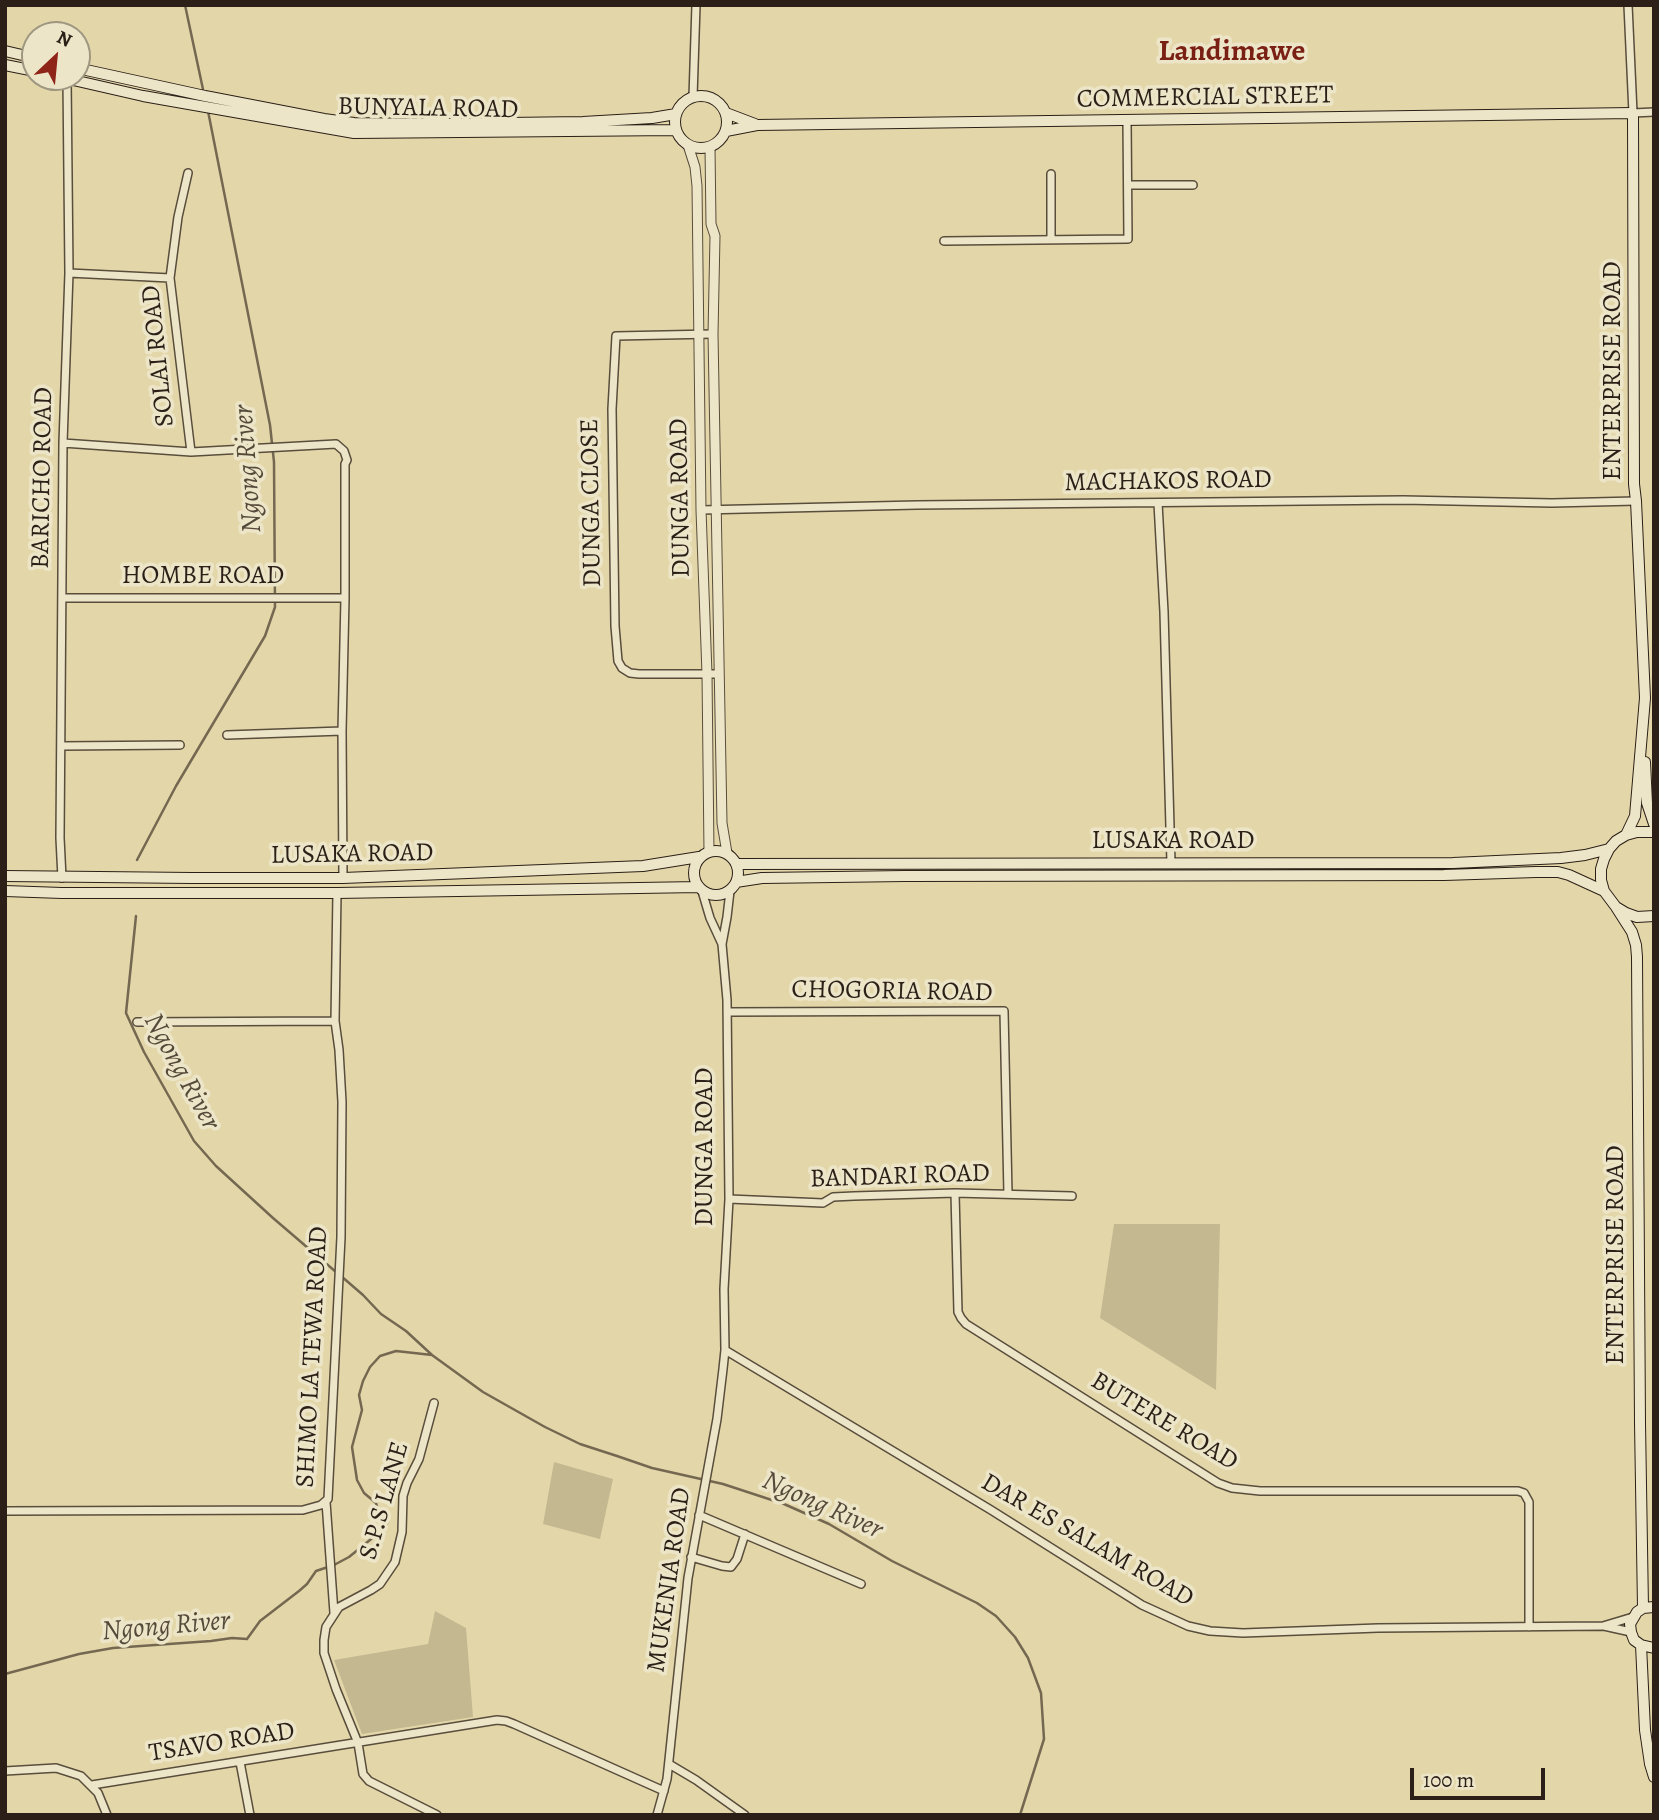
<!DOCTYPE html>
<style>
body{margin:0}
#map{position:relative;width:1659px;height:1820px;overflow:hidden;background:#e3d7aa;font-family:Alegreya,serif}
canvas{display:block}
.frame{position:absolute;inset:0;border:7px solid #2b1f17;pointer-events:none}
.north{position:absolute;left:21px;top:21px;width:70px;height:70px;box-sizing:border-box;background:#ede5c8;border:2px solid #9f9681;border-radius:50%;rotate:26deg;font-size:19px;font-weight:700;line-height:28px;text-align:center;color:#2b1f17}
.north::after{content:'';display:block;margin:auto;width:24px;height:32px;background:#8f2418;clip-path:polygon(50% 0,100% 100%,50% 72%,0 100%)}
.scale{position:absolute;left:1410px;top:1768px;width:135px;height:32px;box-sizing:border-box;border:4px solid #2b1f17;border-top:0;padding-left:9px;font-size:21px;line-height:24px;white-space:nowrap;color:#2b1f17;-webkit-text-stroke:5px #ede5c8;paint-order:stroke}
</style>
<div id="map">
<canvas width="1659" height="1820"></canvas>
<div class="frame"></div>
<div class="north">N</div>
<div class="scale">100 m</div>
</div>
<script>
const g = document.querySelector('canvas').getContext('2d');
g.lineJoin = 'round';
function fill(path, color) {
  g.fillStyle = color;
  g.fill(path, 'evenodd');
}
function shape(rows) {
  const path = new Path2D();
  for (const r of rows) {
    if (r.length === 3) {
      path.moveTo(r[0] + r[2], r[1]);
      path.arc(r[0], r[1], r[2], 0, 2 * Math.PI);
      continue;
    }
    path.moveTo(r[0], r[1]);
    for (let i = 2; i < r.length; i += 2) path.lineTo(r[i], r[i + 1]);
  }
  return path;
}
function stroke(path, color, width, dash) {
  g.strokeStyle = color;
  g.lineWidth = width;
  g.lineCap = dash ? 'butt' : 'round';
  g.setLineDash(dash || []);
  g.stroke(path);
}
function write(font, color, halo, rows, align = 'center') {
  g.font = font + ' Alegreya,serif';
  g.lineWidth = 7;
  g.setLineDash([]);
  g.textBaseline = 'middle';
  g.strokeStyle = halo;
  g.fillStyle = color;
  for (const [text, x, y, turn = 0] of rows) {
    g.save();
    g.translate(x, y);
    g.rotate((+turn || 0) * Math.PI / 180);
    g.textAlign = isNaN(turn) ? turn : align;
    if (halo) g.strokeText(text, 0, 0);
    g.fillText(text, 0, 0);
    g.restore();
  }
}
const green = shape([
 [1114,1224,1220,1224,1216,1390,1100,1318],
 [554,1462,613,1479,600,1539,543,1524],
 [435,1611,466,1628,473,1717,362,1734,334,1660,428,1644]
]);
const stream = shape([
 [185,5,204,94],
 [137,860,176,786,265,636,275,607,274,462,270,425,208,111],
 [136,916,126,1013,144,1052,194,1141,216,1166,273,1218,336,1272],
 [341,1276,363,1295,381,1314,406,1331,432,1355,483,1392,545,1427,580,1444,617,1456,652,1468,723,1484,784,1504,829,1524,892,1561,977,1603,996,1616,1015,1637,1028,1658,1041,1693,1044,1739,1020,1815],
 [5,1674,79,1654,113,1648,211,1641,232,1638,247,1639,260,1621,299,1591,307,1584,316,1571,334,1565,349,1557,381,1531,388,1522,379,1513,376,1503,364,1493,357,1480,352,1447,362,1410,359,1395,363,1381,370,1367,380,1356,396,1351,432,1355]
]);
const minor = shape([
 [1628,5,1633,113,1654,112],
 [693,97,696,5],
 [188,173,178,217,170,278,191,452],
 [1051,174,1051,240],
 [1128,185,1193,185],
 [944,241,1128,239,1127,120],
 [69,273,170,278],
 [713,334,616,336,612,409,615,626,618,661,622,668,630,673,639,674,718,674],
 [63,443,191,452,336,444,344,451,347,460,345,464,345,598,342,731,343,878],
 [1158,503,1164,612,1171,863],
 [701,510,917,505,1403,500,1552,503,1636,501],
 [62,598,345,598],
 [227,735,342,731],
 [61,746,180,745],
 [62,878,60,838,63,443,69,273,67,79],
 [702,891,710,918,722,944],
 [727,1012,1004,1011,1008,1194],
 [137,1022,335,1021],
 [955,1193,958,1312,961,1318,966,1324,1218,1483,1232,1488,1260,1491,1518,1491,1524,1493,1529,1502,1529,1627],
 [729,1199,823,1203,833,1197,854,1196,955,1193,1072,1196],
 [725,1350,991,1510,1142,1605,1188,1626,1210,1631,1243,1633,1378,1628,1603,1626,1633,1617],
 [434,1403,419,1459,407,1483,403,1496,402,1532,395,1562,380,1584,371,1590,339,1607,326,1627,324,1640,324,1653,336,1689,358,1743,363,1774,369,1781,437,1815],
 [326,1502,334,1613],
 [5,1511,303,1510,321,1505,328,1499,341,1237,342,1102,339,1050,335,1021,337,893],
 [699,1515,861,1584],
 [691,1557,722,1566,731,1567,737,1559,745,1534],
 [1604,1626,1631,1632],
 [240,1762,250,1815],
 [669,1764,696,1780,745,1815],
 [5,1771,56,1768,81,1776,98,1793,107,1815],
 [92,1785,497,1720,506,1721,514,1724,664,1791],
 [657,1815,667,1779,688,1578,717,1419,723,1369,725,1350,724,1289,729,1199,727,1000,722,944,727,917,730,891]
]);
const tertiary = shape([
 [688,145,695,167,697,186,701,510,707,674,709,852],
 [710,147,711,224,715,236,713,334,722,823,727,853]
]);
const secondary = shape([
 [5,51,35,58],
 [5,65,35,71],
 [77,68,205,96,324,119,354,123,430,124,583,122,652,118,676,114],
 [60,77,143,96,354,133,675,130],
 [701,122,26],
 [726,113,755,124],
 [726,131,757,125,1633,113,1634,484,1636,501,1645,698,1635,816,1626,835],
 [1645,762,1647,803,1654,824],
 [1654,832,1637,832,1626,835,1616,841,1609,849,1604,859,1601,869,1601,880,1604,891,1616,907,1626,913,1637,917,1654,916],
 [716,873,22],
 [736,864,1453,863,1561,858,1585,855,1609,849],
 [5,876,192,878,343,878,643,866,699,857],
 [736,882,762,878,905,876,1444,875,1536,872,1558,872,1569,875,1604,891],
 [5,891,62,893,337,893,699,887],
 [1616,907,1632,932,1636,945,1637,957,1640,1423,1643,1608],
 [1654,1607,1643,1608,1637,1612,1630,1624,1631,1632,1634,1640,1641,1645,1654,1648],
 [1641,1645,1645,1730,1650,1764,1654,1777]
]);
const streetNames = [
 ["COMMERCIAL STREET",1205,98,-1],
 ["BUNYALA ROAD",428,109,1],
 ["SOLAI ROAD",159,356,-96],
 ["ENTERPRISE ROAD",1614,371,-90],
 ["BARICHO ROAD",43,478,-89],
 ["MACHAKOS ROAD",1168,482,-1],
 ["DUNGA ROAD",681,498,-91],
 ["DUNGA CLOSE",592,503,-91],
 ["HOMBE ROAD",203,577],
 ["LUSAKA ROAD",1173,842],
 ["LUSAKA ROAD",352,855,-1],
 ["CHOGORIA ROAD",892,992,1],
 ["DUNGA ROAD",706,1147,-90],
 ["BANDARI ROAD",900,1177,-2],
 ["ENTERPRISE ROAD",1617,1255,-90],
 ["SHIMO LA TEWA ROAD",313,1357,-87],
 ["BUTERE ROAD",1164,1422,31],
 ["S.P.S LANE",385,1501,-74],
 ["DAR ES SALAM ROAD",1087,1541,30],
 ["MUKENIA ROAD",670,1580,-82],
 ["TSAVO ROAD",222,1743,-9]
];
const waterNames = [
 ["Ngong River",249,469,-94],
 ["Ngong River",181,1072,61],
 ["Ngong River",822,1506,24],
 ["Ngong River",166,1627,-5]
];
const quarterNames = [
 ["Landimawe",1232,53]
];
fill(green, '#c4b891');
stroke(stream, '#746851', 2.5);
stroke(minor, '#594d3c', 10);
stroke(tertiary, '#594d3c', 11);
stroke(secondary, '#2b1f17', 12);
stroke(minor, '#ede5c8', 7);
stroke(tertiary, '#ede5c8', 9);
stroke(secondary, '#ede5c8', 10);
write('26px', '#2b1f17', '#ede5c8', streetNames);
write('italic 28px', '#554939', '#ede5c8', waterNames);
write('bold 30px', '#7a1f14', '#ede5c8', quarterNames);
</script>
